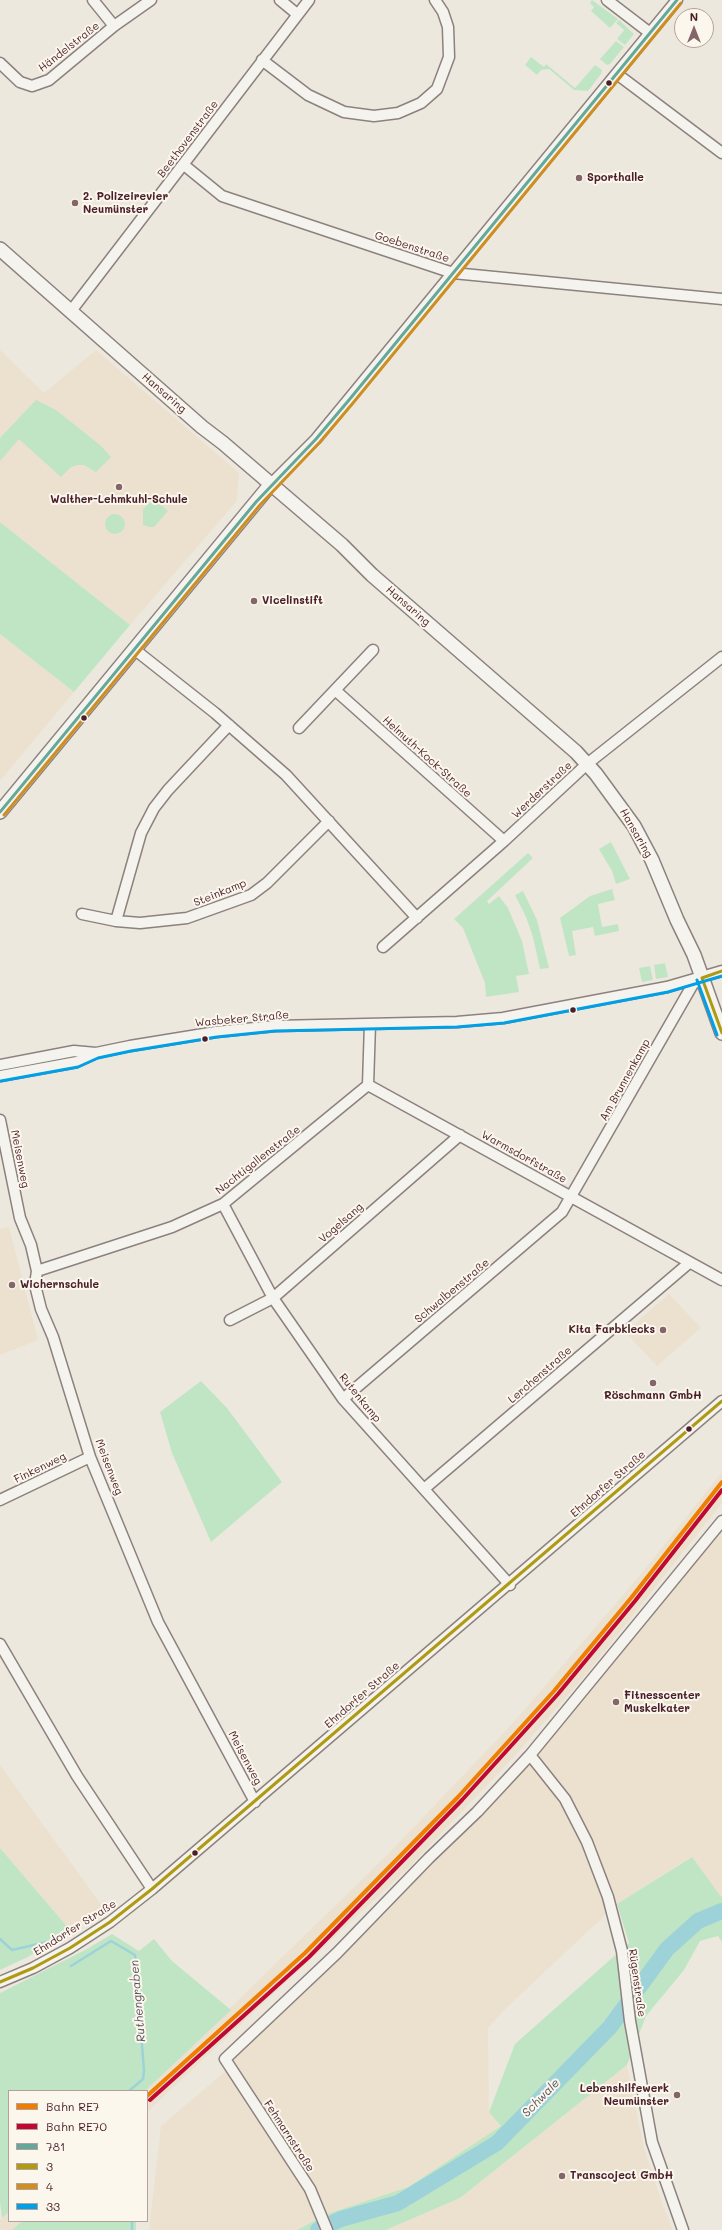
<!DOCTYPE html>
<meta charset="utf-8">
<style>
body{margin:0}
#map{position:relative;width:722px;height:2230px;overflow:hidden;background:#ede8de;font-family:Mali,sans-serif}
canvas{display:block}
.legend{position:absolute;left:8px;top:2090px;width:140px;height:132px;box-sizing:border-box;background:#fbf7ec;border:1px solid #b4a19f;margin:0;padding:5px 7px;list-style:none;font-size:12px;color:#4a1f2b}
.legend li{display:flex;align-items:center;gap:8px;height:20px}
.legend b{width:20px;border:1px solid #b4a19f}
.north{position:absolute;left:674px;top:8px;width:40px;height:40px;box-sizing:border-box;background:#fbf7ec;border:1px solid #b4a19f;border-radius:50%;rotate:0deg;font-size:11px;font-weight:700;line-height:16px;text-align:center;color:#4a1f2b}
.north::after{content:'';display:block;margin:auto;width:14px;height:18px;background:#83656a;clip-path:polygon(50% 0,100% 100%,50% 72%,0 100%)}
</style>
<div id="map">
<canvas width="722" height="2230"></canvas>
<ul class="legend">
<li><b style="height:5px;background:#ef7d00"></b>Bahn RE7</li>
<li><b style="height:5px;background:#c10831"></b>Bahn RE70</li>
<li><b style="height:5px;background:#64a899"></b>781</li>
<li><b style="height:5px;background:#ae9a13"></b>3</li>
<li><b style="height:5px;background:#ce8e21"></b>4</li>
<li><b style="height:5px;background:#00a0e6"></b>33</li>
</ul>
<div class="north">N</div>
</div>
<script>
const g = document.querySelector('canvas').getContext('2d');
g.lineJoin = 'round';
function fill(path, color) {
  g.fillStyle = color;
  g.fill(path, 'evenodd');
}
function shape(rows) {
  const path = new Path2D();
  for (const r of rows) {
    if (r.length === 3) {
      path.moveTo(r[0] + r[2], r[1]);
      path.arc(r[0], r[1], r[2], 0, 2 * Math.PI);
      continue;
    }
    path.moveTo(r[0], r[1]);
    for (let i = 2; i < r.length; i += 2) path.lineTo(r[i], r[i + 1]);
  }
  return path;
}
function stroke(path, color, width, dash) {
  g.strokeStyle = color;
  g.lineWidth = width;
  g.lineCap = dash ? 'butt' : 'round';
  g.setLineDash(dash || []);
  g.stroke(path);
}
function write(font, color, halo, rows, align = 'center') {
  g.font = font + ' Mali,sans-serif';
  g.lineWidth = 4;
  g.setLineDash([]);
  g.textBaseline = 'middle';
  g.strokeStyle = halo;
  g.fillStyle = color;
  for (const [text, x, y, turn = 0] of rows) {
    g.save();
    g.translate(x, y);
    g.rotate((+turn || 0) * Math.PI / 180);
    g.textAlign = isNaN(turn) ? turn : align;
    if (halo) g.strokeText(text, 0, 0);
    g.fillText(text, 0, 0);
    g.restore();
  }
}
const built = shape([
 [0,350,44,393,96,350,239,473,237,501,130,625,0,522],
 [0,634,74,692,0,781],
 [9,1227,38,1340,0,1355,0,1229],
 [669,1294,701,1328,657,1366,625,1332],
 [722,1472,722,1503,588,1672,513,1758,404,1872,147,2112,147,2091,145,2091,388,1854,513,1723,641,1574],
 [722,1521,722,1898,691,1857,617,1904,503,2011,488,2028,489,2112,501,2126,408,2187,327,2214,297,2230,149,2230,161,2126,229,2068,225,2059,477,1812],
 [0,1765,105,1910,71,1931,0,1848],
 [627,2065,644,2148,662,2203,673,2230,386,2230,460,2198],
 [9,2212,9,2221,22,2221,12,2230,0,2230,0,2220]
]);
const green = shape([
 [592,0,618,19,610,28,591,11,594,7,590,3],
 [619,20,634,34,625,45,617,39,624,30,616,23],
 [616,41,624,47,610,64,607,65,600,59],
 [531,57,544,67,546,64,575,88,595,65,602,70,601,74,588,91,574,90,549,69,541,70,537,75,525,65],
 [36,400,56,410,100,445,111,457,96,472,84,465,77,465,71,467,61,477,19,439,0,461,0,438],
 [154,499,168,511,154,527,149,527,143,525,143,509],
 [115,524,10],
 [0,522,130,625,74,692,0,634],
 [611,842,630,879,616,884,612,871,599,849],
 [528,853,533,858,487,901,489,904,499,896,508,908,522,941,529,974,516,976,519,992,486,997,485,983,463,928,454,919],
 [612,889,615,900,598,904,602,927,618,924,619,931,595,936,593,927,572,931,576,955,569,956,560,918,590,896],
 [523,891,537,920,549,968,540,969,533,937,526,917,515,895],
 [665,963,668,977,656,979,654,965],
 [650,966,653,980,642,982,639,968],
 [201,1381,227,1408,282,1482,211,1542,172,1453,160,1412],
 [0,1848,71,1931,28,1957,0,1970],
 [692,1857,722,1898,722,1942,718,1936,700,1941,684,1970,646,2016,627,2065,460,2198,386,2230,297,2230,327,2214,408,2187,501,2126,489,2112,515,2044,629,1943,617,1904],
 [112,1934,139,1951,154,1939,172,1961,231,2010,145,2091,9,2091,9,2212,2,2218,0,2202,0,1993,87,1949],
 [22,2221,136,2221,136,2230,12,2230]
]);
const stream = shape([
 [0,1939,12,1950,51,1941],
 [71,1966,111,1941,135,1955,144,2071,143,2079,129,2091],
 [132,2221,132,2230]
]);
const river = shape([
 [318,2230,341,2219,398,2203,497,2143,610,2027,667,1949,698,1921,722,1911]
]);
const minor = shape([
 [93,0,114,26],
 [280,0,297,14],
 [607,0,650,33],
 [262,60,308,95,344,112,374,116,398,113,421,103,437,89,449,57,448,27,443,12,435,0],
 [0,63,20,82,32,86,49,80,114,26,151,0],
 [617,74,722,153],
 [184,165,222,196,453,273,722,299],
 [71,311,309,0],
 [271,484,316,439,677,0],
 [134,649,215,713,286,775,417,918],
 [335,690,504,841],
 [229,725,168,790,154,808,141,833,116,921,140,923,187,918,251,895,267,883,329,821],
 [299,728,373,650],
 [82,914,116,921],
 [383,947,504,841,587,764,722,657],
 [370,1024,368,1085,722,1280],
 [0,1065,74,1051,96,1053],
 [0,1076,77,1062,96,1053,130,1046,216,1032,275,1026,457,1022,503,1018,667,987,722,971],
 [0,1120,20,1218,31,1245,37,1271,35,1285,41,1309,53,1337,90,1457,158,1622,255,1802],
 [223,1204,273,1298,343,1399,510,1585],
 [37,1271,172,1227,223,1204,368,1085],
 [230,1320,273,1298,460,1135],
 [343,1399,562,1212,693,984,699,980],
 [424,1489,689,1263],
 [0,1500,90,1457],
 [0,1644,77,1776,152,1889],
 [530,1755,565,1799,587,1842,608,1897,622,1951,630,2021,652,2142,683,2230],
 [0,1982,33,1968,70,1948,110,1922,152,1889,722,1401],
 [327,2230,310,2189,225,2059,337,1953,429,1858,477,1812,530,1755,722,1521]
]);
const major = shape([
 [0,249,202,427,223,443,342,545,372,575,576,752,596,774,634,826,652,860,677,920,694,955,722,1033],
 [0,812,271,484]
]);
const bus1 = shape([
 [0,812,256,502,316,439,349,400,677,0]
]);
const bus2 = shape([
 [722,971,702,978,722,1033],
 [0,1982,33,1968,70,1948,110,1922,152,1889,722,1401]
]);
const bus3 = shape([
 [4,815,260,505,320,442,353,403,681,3]
]);
const bus4 = shape([
 [697,980,717,1035],
 [1,1081,78,1067,98,1058,131,1051,217,1037,275,1031,457,1027,504,1023,668,992,722,976]
]);
const rail1 = shape([
 [147,2096,305,1953,458,1797,554,1691,631,1598,722,1482]
]);
const rail2 = shape([
 [150,2100,309,1957,462,1800,558,1694,635,1601,722,1490]
]);
const markers = [
 [609,83,3.5,"#4a1f2b"],
 [579,178,4,"#83656a"],
 [75,203,4,"#83656a"],
 [119,487,4,"#83656a"],
 [254,601,4,"#83656a"],
 [84,718,3.5,"#4a1f2b"],
 [573,1010,3.5,"#4a1f2b"],
 [205,1039,3.5,"#4a1f2b"],
 [12,1285,4,"#83656a"],
 [663,1330,4,"#83656a"],
 [653,1383,4,"#83656a"],
 [689,1429,3.5,"#4a1f2b"],
 [616,1702,4,"#83656a"],
 [195,1853,3.5,"#4a1f2b"],
 [677,2095,4,"#83656a"],
 [562,2176,4,"#83656a"]
];
const streetNames = [
 ["Händelstraße",69,47,-38],
 ["Beethovenstraße",188,139,-53],
 ["Goebenstraße",412,247,18],
 ["Hansaring",164,393,41],
 ["Hansaring",408,606,41],
 ["Helmuth-Kock-Straße",427,757,42],
 ["Werderstraße",542,790,-43],
 ["Hansaring",636,833,60],
 ["Steinkamp",220,893,-22],
 ["Wasbeker Straße",242,1019,-5],
 ["Am Brunnenkamp",625,1080,-61],
 ["Warmsdorfstraße",524,1157,29],
 ["Meisenweg",20,1159,79],
 ["Nachtigallenstraße",258,1160,-38],
 ["Vogelsang",341,1223,-41],
 ["Schwalbenstraße",452,1291,-40],
 ["Lerchenstraße",540,1375,-41],
 ["Rutenkamp",360,1398,51],
 ["Meisenweg",109,1467,69],
 ["Finkenweg",40,1468,-26],
 ["Ehndorfer Straße",608,1484,-41],
 ["Ehndorfer Straße",362,1695,-41],
 ["Meisenweg",245,1758,62],
 ["Ehndorfer Straße",75,1928,-32],
 ["Rügenstraße",637,1983,82],
 ["Fehmarnstraße",289,2136,57]
];
const poiNames = [
 ["Sporthalle",587,178],
 ["2. Polizeirevier",83,197],
 ["Neumünster",83,210],
 ["Walther-Lehmkuhl-Schule",119,500,"center"],
 ["Vicelinstift",262,601],
 ["Wichernschule",20,1285],
 ["Kita Farbklecks",655,1330,"right"],
 ["Röschmann GmbH",653,1396,"center"],
 ["Fitnesscenter",624,1696],
 ["Muskelkater",624,1709],
 ["Lebenshilfewerk",669,2089,"right"],
 ["Neumünster",669,2102,"right"],
 ["Transcoject GmbH",570,2176]
];
const waterNames = [
 ["Ruthengraben",138,2001,-95],
 ["Schwale",541,2098,-46]
];
fill(built, '#ebe1ce');
fill(green, '#c0e5c5');
stroke(stream, '#9cd2d8', 2.5);
stroke(river, '#9cd2d8', 16);
stroke(minor, '#8c817f', 13);
stroke(major, '#8c817f', 16);
stroke(minor, '#f5f3ee', 10);
stroke(major, '#f5f3ee', 13);
stroke(bus1, '#64a899', 3);
stroke(bus2, '#ae9a13', 3);
stroke(bus3, '#ce8e21', 3);
stroke(bus4, '#00a0e6', 3);
stroke(rail1, '#ef7d00', 4);
stroke(rail2, '#c10831', 4);
for (const [x, y, r, color] of markers) {
  const dot = new Path2D();
  dot.arc(x, y, r, 0, 2 * Math.PI);
  g.fillStyle = color;
  g.fill(dot);
  stroke(dot, '#fbf7ec', 1.5);
}
write('11px', '#4a1f2b', '#fbf7ec', streetNames);
write('bold 11px', '#4a1f2b', '#fbf7ec', poiNames, 'left');
write('italic 12px', '#58525e', '#fbf7ec', waterNames);
</script>
